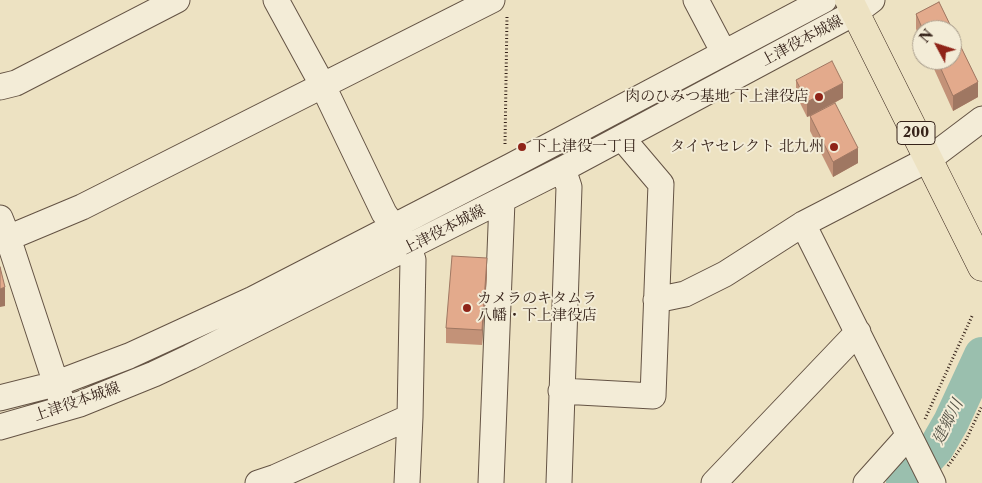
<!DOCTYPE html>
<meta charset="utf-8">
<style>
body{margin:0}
#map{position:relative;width:982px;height:483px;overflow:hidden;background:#ede2c2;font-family:"Libre Caslon Text",serif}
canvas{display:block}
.north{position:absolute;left:912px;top:20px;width:50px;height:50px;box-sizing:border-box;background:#f3ecd7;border:1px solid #a79c8b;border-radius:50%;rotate:310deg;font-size:14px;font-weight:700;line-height:20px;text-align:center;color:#36231a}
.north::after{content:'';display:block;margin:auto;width:18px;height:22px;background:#8f2418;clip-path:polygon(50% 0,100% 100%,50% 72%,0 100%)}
</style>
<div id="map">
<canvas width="982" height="483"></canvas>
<div class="north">N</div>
</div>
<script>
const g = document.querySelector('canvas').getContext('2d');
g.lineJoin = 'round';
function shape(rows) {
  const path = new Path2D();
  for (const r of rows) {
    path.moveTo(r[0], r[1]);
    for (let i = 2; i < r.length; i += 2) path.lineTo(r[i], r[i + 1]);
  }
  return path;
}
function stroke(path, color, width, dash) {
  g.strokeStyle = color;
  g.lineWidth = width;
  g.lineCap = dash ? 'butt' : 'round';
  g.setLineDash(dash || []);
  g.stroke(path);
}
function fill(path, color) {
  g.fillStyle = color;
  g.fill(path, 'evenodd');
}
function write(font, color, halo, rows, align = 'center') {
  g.font = font + ' "Libre Caslon Text","Noto Serif JP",serif';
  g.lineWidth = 4;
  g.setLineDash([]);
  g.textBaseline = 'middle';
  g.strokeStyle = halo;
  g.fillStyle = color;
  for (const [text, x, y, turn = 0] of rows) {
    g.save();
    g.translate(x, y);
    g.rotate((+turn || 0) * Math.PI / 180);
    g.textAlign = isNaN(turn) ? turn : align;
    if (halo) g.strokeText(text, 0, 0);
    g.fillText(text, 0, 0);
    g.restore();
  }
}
const river = shape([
 [904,483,936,448,951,422,982,355]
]);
const path = shape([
 [505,144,507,16],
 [925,419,973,314],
 [948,466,965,442,982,406]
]);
const minor = shape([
 [276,0,323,86,384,213,409,248,413,260,410,417,407,483],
 [696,0,724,53],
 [0,87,16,83,177,0],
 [0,218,8,238,61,399],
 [803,224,933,483],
 [8,238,82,207,492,0],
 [656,300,685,294,725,274,803,224,929,159,982,119],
 [561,391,653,396,661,184,622,138],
 [0,398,55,384,129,356,253,299,511,166,824,0],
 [0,427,80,404,154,374,190,357,563,169,856,12,872,0],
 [258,483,276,477,410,417],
 [491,483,502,201],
 [559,483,569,187,563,169],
 [714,483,858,332],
 [866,483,909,435]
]);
const highway = shape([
 [849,0,982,267]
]);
const wall = shape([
 [939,2,978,82,978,97,953,111,930,60,952,60,952,30,922,30,922,42,916,29,916,14],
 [796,80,843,98,813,115,858,163,833,177,810,131,810,116,807,117,796,95],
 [487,273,482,345,446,343,446,328]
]);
const shadedWall = shape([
 [978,82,978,97,953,111,953,96],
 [843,83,843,98,807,117,807,102],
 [858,148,858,163,833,177,833,162],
 [487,258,487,273,482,345,482,330],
 [5,287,5,306,0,307,0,289]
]);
const building = shape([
 [939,2,978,82,953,96,937,60,952,60,952,30,923,30,916,14,939,2],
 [832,61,843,83,807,102,796,80,832,61],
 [835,103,858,148,833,162,810,116,835,103],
 [452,256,487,258,482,330,446,328,452,256],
 [0,267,5,287,0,289,0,267]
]);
const markers = [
 [819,97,5,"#8f2418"],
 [522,147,5,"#8f2418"],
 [834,147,5,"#8f2418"],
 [467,308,5,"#8f2418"]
];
const shields = [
 [916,133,38]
];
const shieldNames = [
 ["200",916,133]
];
const streetNames = [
 ["上津役本城線",802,41,-28],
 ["上津役本城線",444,230,-27],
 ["上津役本城線",77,402,-19]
];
const poiNames = [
 ["肉のひみつ基地 下上津役店",809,97],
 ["下上津役一丁目",532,147,"left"],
 ["タイヤセレクト 北九州",824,147],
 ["カメラのキタムラ",477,299,"left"],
 ["八幡・下上津役店",477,316,"left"]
];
const waterNames = [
 ["建郷川",948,422,-63]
];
stroke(river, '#9abfae', 36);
stroke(minor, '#645344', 27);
stroke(highway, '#36231a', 29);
stroke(path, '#36231a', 3, [1, 2.5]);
stroke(minor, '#f3ecd7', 25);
stroke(highway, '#ede2c2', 28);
fill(wall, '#c39278');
fill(shadedWall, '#9f7762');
fill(building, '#e3aa8c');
stroke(building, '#9f7762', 1);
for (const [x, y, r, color] of markers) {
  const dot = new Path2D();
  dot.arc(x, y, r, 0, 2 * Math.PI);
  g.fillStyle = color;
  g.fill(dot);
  stroke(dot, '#f3ecd7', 2);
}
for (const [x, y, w] of shields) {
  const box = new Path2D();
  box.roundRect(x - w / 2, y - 11.5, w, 23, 4);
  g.fillStyle = '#f3ecd7';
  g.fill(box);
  stroke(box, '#36231a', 1);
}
write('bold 14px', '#36231a', null, shieldNames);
write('15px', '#36231a', '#f3ecd7', streetNames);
write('15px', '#36231a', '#f3ecd7', poiNames, 'right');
write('italic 16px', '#545246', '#f3ecd7', waterNames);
</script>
